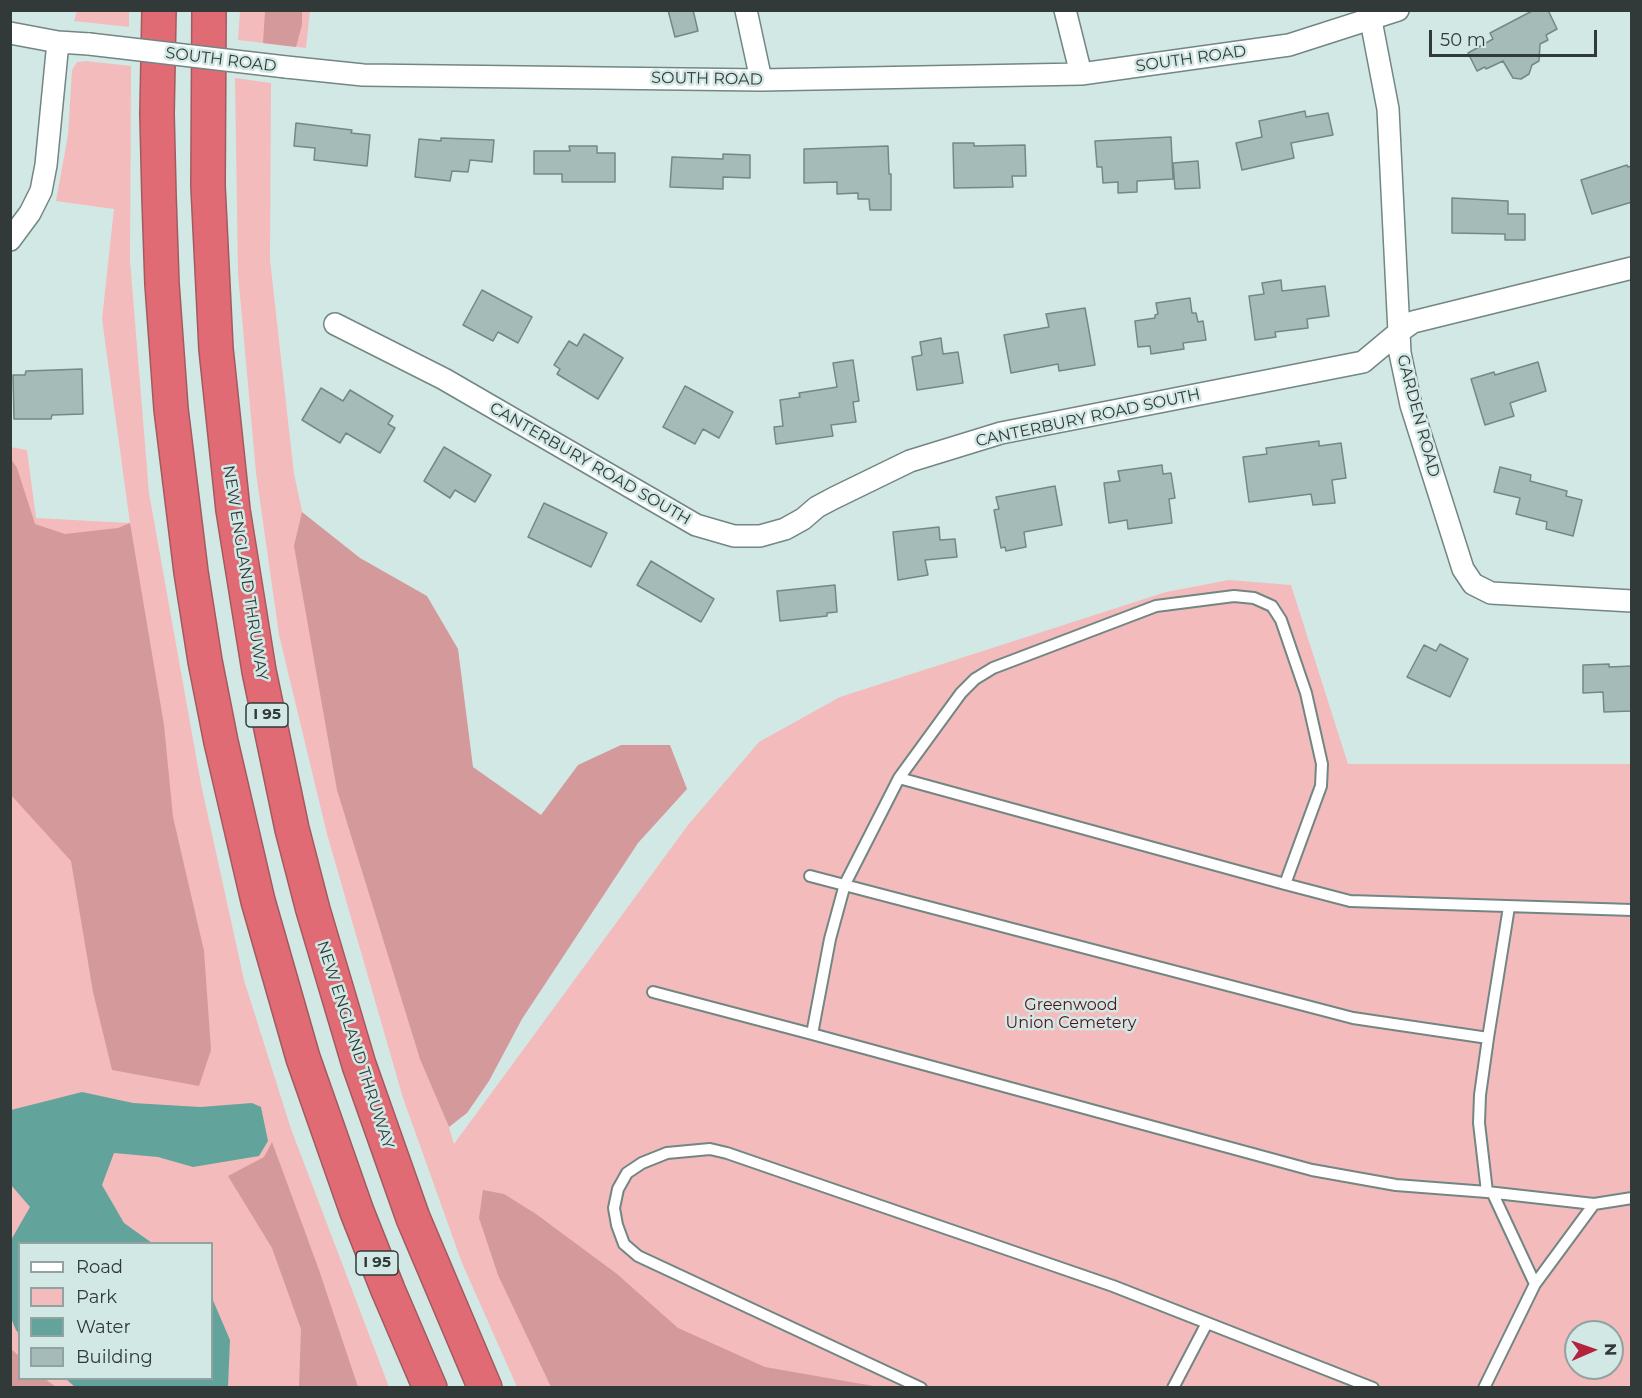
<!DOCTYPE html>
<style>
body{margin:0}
#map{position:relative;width:1642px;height:1398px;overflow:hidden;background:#d2e8e5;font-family:Montserrat,sans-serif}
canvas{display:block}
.frame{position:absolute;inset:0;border:12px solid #313a38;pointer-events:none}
.legend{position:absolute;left:18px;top:1242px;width:195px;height:138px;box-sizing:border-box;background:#d2e8e5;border:2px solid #92a2a0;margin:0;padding:8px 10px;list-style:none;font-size:18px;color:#313a38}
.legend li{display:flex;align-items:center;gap:12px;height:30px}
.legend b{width:30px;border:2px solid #92a2a0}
.north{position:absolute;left:1564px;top:1320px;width:60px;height:60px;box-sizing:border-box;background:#d2e8e5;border:2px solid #92a2a0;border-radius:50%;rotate:88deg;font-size:16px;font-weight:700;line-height:24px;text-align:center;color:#313a38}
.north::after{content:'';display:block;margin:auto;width:21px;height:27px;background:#b4223d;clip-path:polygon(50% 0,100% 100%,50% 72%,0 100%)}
.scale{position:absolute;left:1429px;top:30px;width:168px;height:27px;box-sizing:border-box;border:3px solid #313a38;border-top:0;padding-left:8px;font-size:18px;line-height:21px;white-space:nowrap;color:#313a38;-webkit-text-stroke:4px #d2e8e5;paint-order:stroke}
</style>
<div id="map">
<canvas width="1642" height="1398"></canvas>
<div class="frame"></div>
<ul class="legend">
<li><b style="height:8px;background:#fff"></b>Road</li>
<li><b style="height:16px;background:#f4bbbc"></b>Park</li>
<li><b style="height:16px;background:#62a49c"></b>Water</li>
<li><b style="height:16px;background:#a5bbb7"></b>Building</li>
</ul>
<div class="north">N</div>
<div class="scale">50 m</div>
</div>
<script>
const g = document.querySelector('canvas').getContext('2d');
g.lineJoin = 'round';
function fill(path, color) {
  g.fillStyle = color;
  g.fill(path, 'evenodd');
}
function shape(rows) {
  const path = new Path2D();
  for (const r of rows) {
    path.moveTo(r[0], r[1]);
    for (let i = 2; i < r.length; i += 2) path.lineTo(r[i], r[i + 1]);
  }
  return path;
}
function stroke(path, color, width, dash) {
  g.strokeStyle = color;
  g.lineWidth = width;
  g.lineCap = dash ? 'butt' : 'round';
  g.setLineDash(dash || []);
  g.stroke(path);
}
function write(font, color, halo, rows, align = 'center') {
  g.font = font + ' Montserrat,sans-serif';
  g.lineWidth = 5;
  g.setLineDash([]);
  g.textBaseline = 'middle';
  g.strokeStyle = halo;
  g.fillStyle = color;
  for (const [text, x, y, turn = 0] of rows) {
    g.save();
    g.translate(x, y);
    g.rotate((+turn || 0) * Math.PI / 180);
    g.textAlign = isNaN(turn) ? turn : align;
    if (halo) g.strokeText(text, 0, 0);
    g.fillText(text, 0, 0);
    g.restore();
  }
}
const green = shape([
 [77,11,129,11,129,27,74,21],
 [240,11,310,11,306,48,238,40],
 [86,61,131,66,130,261,149,493,201,784,244,980,291,1129,389,1387,11,1387,10,447,27,450,36,518,130,523,102,319,114,209,56,201,68,135,72,70,77,62],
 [20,1244,212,1244,212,1378,20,1378],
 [235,78,271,83,270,260,294,474,402,969,454,1144,688,825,759,742,840,697,1166,592,1229,580,1291,585,1348,764,1631,764,1631,1387,517,1387,462,1263,403,1098,327,834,279,635,256,473,238,274],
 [1576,1332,1612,1332,1612,1368,1576,1368]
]);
const forest = shape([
 [265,11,302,11,302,25,296,47,263,43],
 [11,459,17,468,35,524,65,534,118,528,130,523,164,725,173,817,204,951,211,1050,199,1086,112,1070,93,992,71,861,11,795],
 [302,512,360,558,427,596,458,649,473,767,541,815,578,765,621,745,670,745,687,789,638,843,522,1019,489,1081,467,1113,449,1127,420,1059,337,790,294,546],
 [272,1142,319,1270,358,1387,299,1387,301,1329,272,1248,228,1176,264,1157],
 [483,1190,504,1194,536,1214,617,1274,678,1328,765,1367,879,1387,551,1387,498,1275,479,1218],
 [10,1348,19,1356,20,1378,45,1379,56,1387,11,1387]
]);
const water = shape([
 [82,1092,133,1103,200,1107,252,1103,261,1107,268,1141,259,1156,193,1167,158,1157,114,1153,102,1185,124,1223,152,1243,20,1244,19,1334,16,1330,11,1318,11,1240,30,1207,11,1185,11,1110],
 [212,1298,230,1340,228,1387,75,1387,66,1379,212,1378]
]);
const building = shape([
 [668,10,693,10,698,31,675,37,668,10],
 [1534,10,1548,10,1557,29,1546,35,1548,40,1540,44,1539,61,1532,65,1529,74,1521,79,1513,78,1503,61,1486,69,1485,67,1477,71,1468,53,1493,39,1490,33,1534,10],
 [1305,111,1306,117,1328,113,1333,135,1291,143,1294,158,1242,170,1236,143,1262,137,1259,121,1305,111],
 [296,123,352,130,351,133,370,135,367,166,314,160,315,148,294,146,296,123],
 [1171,137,1173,179,1137,181,1137,192,1118,193,1118,182,1103,183,1102,167,1097,167,1095,141,1171,137],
 [441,138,494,140,492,162,470,160,468,172,452,171,450,181,415,177,419,139,441,141,441,138],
 [953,143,974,143,974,146,1025,145,1026,176,1012,176,1013,187,954,188,953,143],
 [569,146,597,146,597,153,615,153,615,182,562,182,562,174,534,174,534,151,570,151,569,146],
 [888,146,889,174,891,174,891,210,870,210,869,199,858,199,858,193,837,194,837,182,804,183,804,149,888,146],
 [723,154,750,155,750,178,723,177,723,189,670,187,672,157,723,159,723,154],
 [1198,161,1200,188,1175,189,1173,163,1198,161],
 [1627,165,1628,167,1632,166,1632,202,1592,214,1581,180,1627,165],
 [1452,198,1508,201,1508,214,1525,214,1525,240,1505,240,1505,234,1452,233,1452,198],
 [1281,280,1282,291,1325,286,1329,316,1307,319,1308,328,1275,332,1276,337,1255,340,1249,296,1264,294,1262,283,1281,280],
 [482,290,532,317,518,343,498,332,493,341,463,325,482,290],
 [1190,298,1192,313,1196,313,1198,322,1203,321,1206,340,1183,343,1184,349,1151,354,1150,346,1138,347,1135,321,1155,318,1155,315,1158,314,1156,303,1190,298],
 [1085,308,1095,365,1059,371,1058,364,1011,373,1004,335,1049,327,1046,314,1085,308],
 [584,334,623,358,598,399,557,374,560,369,554,365,569,341,577,346,584,334],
 [941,338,943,354,958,352,963,383,917,390,912,357,922,355,920,342,941,338],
 [853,360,859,401,853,402,856,422,831,425,833,436,776,444,774,427,783,426,780,400,800,397,799,393,837,387,833,363,853,360],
 [1538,362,1546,391,1510,403,1514,416,1485,425,1471,379,1494,372,1495,375,1538,362],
 [82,369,83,414,52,415,51,419,14,419,13,375,25,375,26,371,82,369],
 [685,386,733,412,719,438,703,429,695,444,663,427,685,386],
 [321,388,343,401,350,390,393,416,388,424,395,428,380,453,346,433,340,443,302,420,321,388],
 [1319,441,1319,446,1341,443,1346,478,1332,480,1335,503,1313,505,1311,494,1249,502,1243,457,1267,454,1266,448,1319,441],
 [444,447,491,475,475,502,455,490,450,498,424,481,444,447],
 [1162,465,1163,474,1171,473,1175,498,1169,499,1172,523,1128,529,1127,520,1109,523,1104,483,1120,481,1118,471,1162,465],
 [1500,467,1531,475,1530,481,1567,491,1566,496,1582,500,1573,536,1546,529,1547,522,1516,514,1520,498,1494,492,1500,467],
 [1055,486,1062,525,1024,532,1026,547,1006,551,1005,547,1001,548,994,510,999,509,996,497,1055,486],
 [544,503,607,533,591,567,528,537,544,503],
 [939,527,940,540,955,539,957,557,925,560,928,575,898,580,893,532,939,527],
 [651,561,714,599,701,622,637,585,651,561],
 [835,585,837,612,827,613,827,616,780,621,777,591,835,585],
 [1440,644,1468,659,1450,697,1407,677,1424,645,1436,651,1440,644],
 [1609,664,1609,667,1632,666,1632,711,1604,712,1603,692,1583,693,1583,665,1609,664]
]);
const service = shape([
 [899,778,845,884,830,939,812,1034,1312,1170,1396,1185,1487,1192,1594,1204,1535,1284,1493,1194],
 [810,876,1353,1018,1488,1038,1509,907],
 [1285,884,1321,786,1322,764,1306,693,1281,620,1272,606,1254,598,1234,596,1156,606,993,668,975,679,961,693,899,778,1285,884,1350,901,1632,910],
 [653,992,812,1034],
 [1487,1192,1479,1123,1480,1095,1488,1038],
 [1594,1204,1632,1198],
 [921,1388,638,1256,624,1244,617,1225,614,1208,618,1189,627,1173,642,1163,667,1153,710,1149,727,1153,1113,1286,1373,1388],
 [1173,1388,1207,1323],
 [1484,1388,1535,1284]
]);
const minor = shape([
 [746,10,761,80],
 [1065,10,1081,74],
 [1369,10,1388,109,1400,353,1411,405,1463,569,1473,584,1491,593,1632,601],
 [10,33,58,42,89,44],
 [286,67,363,75,761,80,1081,74,1289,45,1398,10],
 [10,240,30,213,41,191,46,165,58,42],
 [335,324,444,379,696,525,734,536,760,536,785,529,803,519,817,507,834,498,910,461,1001,433,1363,362,1399,332,1413,322,1632,268]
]);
const motorway = shape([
 [159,10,157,114,159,197,162,284,171,409,191,572,205,661,221,742,258,901,303,1058,357,1212,388,1290,430,1388],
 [209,10,208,186,216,349,233,510,259,671,292,829,313,910,359,1065,413,1218,485,1388]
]);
const minorBridge = shape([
 [89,44,286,67]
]);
const shields = [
 [267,715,42],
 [377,1263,42]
];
const shieldNames = [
 ["I 95",267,715],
 ["I 95",377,1263]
];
const streetNames = [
 ["SOUTH ROAD",1191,59,-8],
 ["SOUTH ROAD",221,60,7],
 ["SOUTH ROAD",707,79,1],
 ["GARDEN ROAD",1418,416,75],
 ["CANTERBURY ROAD SOUTH",1088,418,-12],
 ["CANTERBURY ROAD SOUTH",590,464,30],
 ["NEW ENGLAND THRUWAY",245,573,81],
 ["NEW ENGLAND THRUWAY",355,1045,72]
];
const parkNames = [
 ["Greenwood",1071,1005],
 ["Union Cemetery",1071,1023]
];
fill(green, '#f4bbbc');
fill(forest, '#d3999b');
fill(water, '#62a49c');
fill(building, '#a5bbb7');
stroke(building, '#748885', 1.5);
stroke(service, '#728683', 14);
stroke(minor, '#728683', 24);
stroke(motorway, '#a35a5f', 36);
stroke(service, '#fff', 10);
stroke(minor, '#fff', 21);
stroke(motorway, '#e06b74', 33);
stroke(minorBridge, '#728683', 24, []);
stroke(minorBridge, '#fff', 21);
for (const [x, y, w] of shields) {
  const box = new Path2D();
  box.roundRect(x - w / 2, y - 12, w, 24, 4.5);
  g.fillStyle = '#d2e8e5';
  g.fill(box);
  stroke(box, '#313a38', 1.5);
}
write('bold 15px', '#313a38', null, shieldNames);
write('16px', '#313a38', '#d2e8e5', streetNames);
write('16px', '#55111b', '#d2e8e5', parkNames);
</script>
